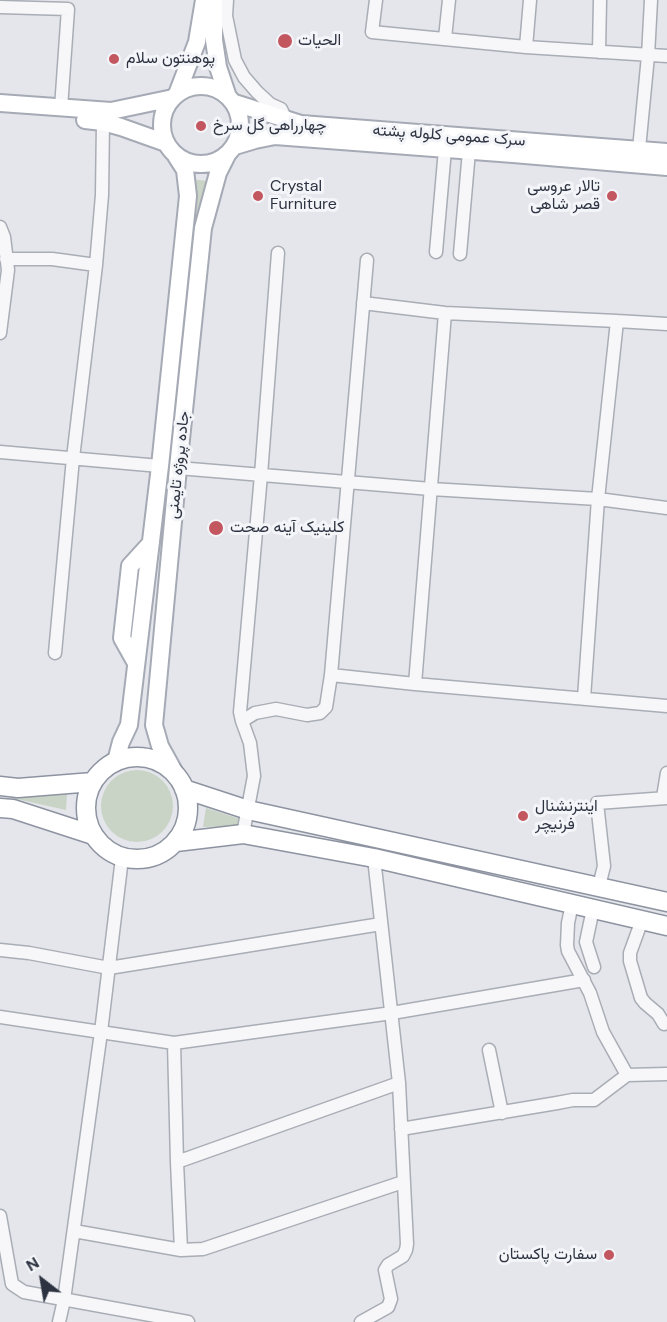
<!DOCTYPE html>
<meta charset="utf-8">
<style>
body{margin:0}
#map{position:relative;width:667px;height:1322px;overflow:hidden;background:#e4e6eb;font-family:"DM Sans",sans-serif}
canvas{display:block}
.north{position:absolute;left:12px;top:1250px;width:60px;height:60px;-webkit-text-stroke:4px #f4f5f8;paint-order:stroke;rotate:329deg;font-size:16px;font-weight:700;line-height:24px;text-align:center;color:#2d3341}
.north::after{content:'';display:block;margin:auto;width:21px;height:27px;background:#2d3341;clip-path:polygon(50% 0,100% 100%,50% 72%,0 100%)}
</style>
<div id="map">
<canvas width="667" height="1322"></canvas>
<div class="north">N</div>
</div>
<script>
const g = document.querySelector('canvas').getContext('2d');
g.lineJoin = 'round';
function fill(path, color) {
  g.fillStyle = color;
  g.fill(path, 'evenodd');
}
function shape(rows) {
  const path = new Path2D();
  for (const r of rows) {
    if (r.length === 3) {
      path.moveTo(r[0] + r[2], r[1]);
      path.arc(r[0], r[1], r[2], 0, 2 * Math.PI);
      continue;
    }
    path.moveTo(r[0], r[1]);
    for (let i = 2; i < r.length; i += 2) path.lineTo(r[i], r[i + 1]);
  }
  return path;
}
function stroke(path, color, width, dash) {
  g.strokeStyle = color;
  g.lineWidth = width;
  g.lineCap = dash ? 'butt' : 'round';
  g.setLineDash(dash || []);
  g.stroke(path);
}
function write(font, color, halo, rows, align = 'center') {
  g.font = font + ' "DM Sans",Vazirmatn,sans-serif';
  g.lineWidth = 6;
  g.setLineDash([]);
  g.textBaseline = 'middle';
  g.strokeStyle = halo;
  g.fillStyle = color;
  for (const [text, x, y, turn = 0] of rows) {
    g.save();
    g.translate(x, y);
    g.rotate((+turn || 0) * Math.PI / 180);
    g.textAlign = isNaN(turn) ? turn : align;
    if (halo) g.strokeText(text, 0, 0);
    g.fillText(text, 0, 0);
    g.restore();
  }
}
const green = shape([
 [190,179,207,181,189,244],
 [137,806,36],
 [67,793,66,810,12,798],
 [206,808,243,820,242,826,203,827]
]);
const minor = shape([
 [227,0,226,16,235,60,244,77,257,92,270,104,281,109,286,120],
 [376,0,372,32,526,47,667,56],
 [0,7,68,9,61,108],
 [445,38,449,0],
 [526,47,530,0],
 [599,52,600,0],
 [639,149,648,56,651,0],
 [0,227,4,237,8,270,0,333],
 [436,252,445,149],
 [460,254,469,151],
 [6,259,52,259,96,265],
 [363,303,445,313,617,321,667,324],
 [0,452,160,466],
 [178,468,431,489,598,499,667,508],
 [55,653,73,458,96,265,102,195,103,122],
 [331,675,415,684,667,706],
 [415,684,445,313],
 [584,698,598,499,617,321],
 [242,721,255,713,276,709,307,715,320,713,326,707,331,675,367,260],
 [663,797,667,773],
 [243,834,254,776,250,743,242,721,240,712,261,475,278,253],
 [599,886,604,866,597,803,667,798],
 [572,904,568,923,567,945,568,951,590,993,603,1032,627,1075],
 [593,909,586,942,594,967],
 [642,920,630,953,630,961,641,998,645,1003,658,1014,664,1024],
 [0,950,29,953,109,968,381,924],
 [0,1017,174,1043,392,1013,584,980],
 [174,1043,177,1162,181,1250],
 [489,1050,502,1113],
 [401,1129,557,1103,573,1100,594,1100,627,1075,667,1074],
 [177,1162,399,1083],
 [0,1216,12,1284,24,1292,188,1322],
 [74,1231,181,1250,203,1249,403,1182],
 [59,1322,64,1300,101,1032,122,858],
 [361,1322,388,1307,391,1299,385,1270,388,1265,403,1256,406,1250,407,1244,399,1083,374,858]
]);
const major = shape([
 [214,0,214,40,218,67,227,94],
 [201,125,39],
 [177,94,197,42,204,0],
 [0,103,111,111,173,98],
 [235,103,301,124,667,152],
 [85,120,103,122,121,127,166,143],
 [235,146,255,140,275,136,513,154,667,167],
 [136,663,122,638,130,566,151,543],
 [116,761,121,742,129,725,160,466,188,196,185,170,176,156],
 [176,775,160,746,154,725,178,468,203,228,218,173,227,155]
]);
const highway = shape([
 [137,808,51],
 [0,786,18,788,93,782],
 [184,789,248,810,667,902],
 [0,808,13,809,93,835],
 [176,842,243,834,374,858,667,926]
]);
const markers = [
 [285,41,8,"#c25760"],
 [114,59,6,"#c25760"],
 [201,126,6,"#c25760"],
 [258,196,6,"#c25760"],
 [612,196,6,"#c25760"],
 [216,528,8,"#c25760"],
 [523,816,6,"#c25760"],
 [609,1255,6,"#c25760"]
];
const poiNames = [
 ["الحیات",298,41],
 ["پوهنتون سلام",126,59],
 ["چهارراهی گل سرخ",213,126],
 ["Crystal",270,187],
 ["Furniture",270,205],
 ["تالار عروسی",600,187,"right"],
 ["قصر شاهی",600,205,"right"],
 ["کلینیک آینه صحت",230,528],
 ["اینترنشنال",535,807],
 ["فرنیچر",535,825],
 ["سفارت پاکستان",597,1255,"right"]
];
const streetNames = [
 ["سرک عمومی کلوله پشته",449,136,4],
 ["جاده پروژه تایمنی",179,465,-84]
];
fill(green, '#c9d4c6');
stroke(minor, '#a9adb5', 15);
stroke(major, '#a5aab5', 20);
stroke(highway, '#8d93a0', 21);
stroke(minor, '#f7f7f9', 12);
stroke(major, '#fff', 16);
stroke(highway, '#fff', 18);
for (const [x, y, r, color] of markers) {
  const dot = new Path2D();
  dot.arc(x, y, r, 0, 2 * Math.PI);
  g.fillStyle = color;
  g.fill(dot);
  stroke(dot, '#f4f5f8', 2);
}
write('16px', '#2d3341', '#f4f5f8', poiNames, 'left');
write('16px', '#2d3341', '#f4f5f8', streetNames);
</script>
